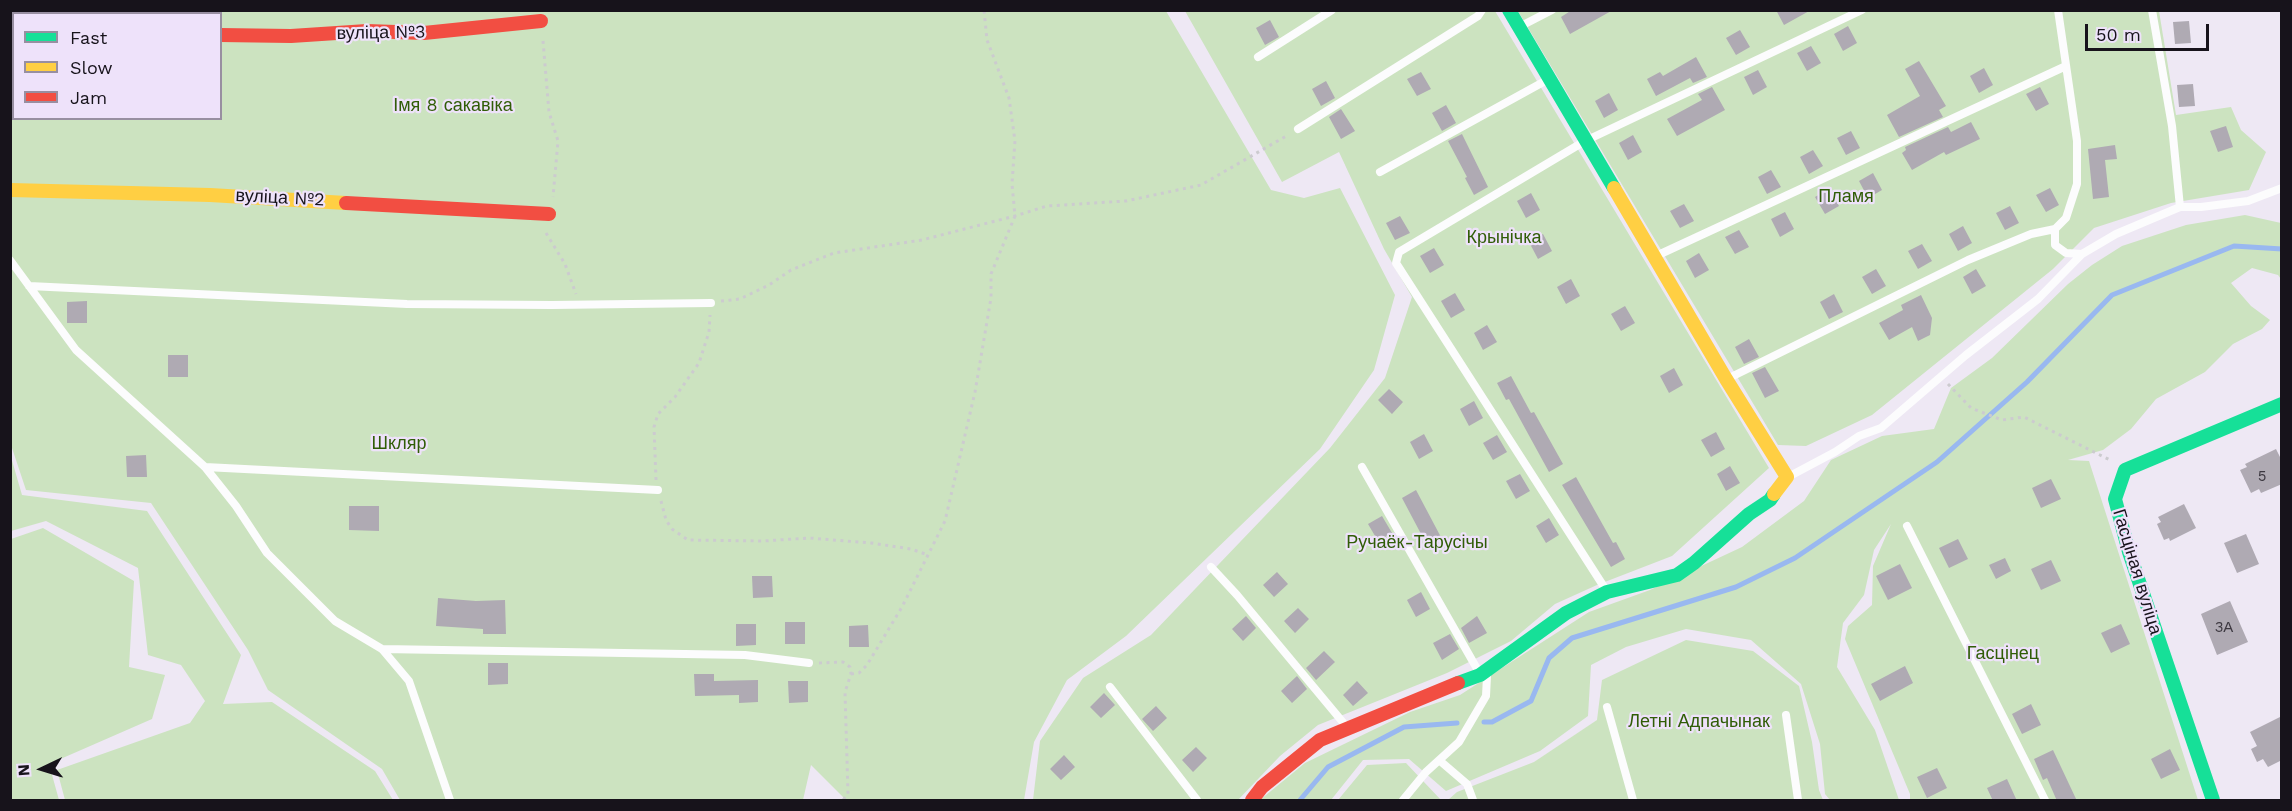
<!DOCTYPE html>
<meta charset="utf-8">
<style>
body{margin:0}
#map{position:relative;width:2292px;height:811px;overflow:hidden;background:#eee8f4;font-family:"Work Sans",sans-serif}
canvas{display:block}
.frame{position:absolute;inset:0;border:12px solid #17131b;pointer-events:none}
.legend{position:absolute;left:12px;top:12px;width:210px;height:108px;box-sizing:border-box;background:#eee2fa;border:2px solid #988fa1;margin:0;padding:8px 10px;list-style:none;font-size:18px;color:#17131b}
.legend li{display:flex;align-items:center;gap:12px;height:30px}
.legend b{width:30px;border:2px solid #988fa1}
.north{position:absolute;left:12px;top:739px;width:60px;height:60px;-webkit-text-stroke:4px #eee2fa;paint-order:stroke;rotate:266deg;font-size:16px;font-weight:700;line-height:24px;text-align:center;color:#17131b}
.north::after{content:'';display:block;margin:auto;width:21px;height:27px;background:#17131b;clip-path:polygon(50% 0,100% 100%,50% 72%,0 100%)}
.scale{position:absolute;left:2085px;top:24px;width:124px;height:27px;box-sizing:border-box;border:3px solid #17131b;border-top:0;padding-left:8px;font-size:18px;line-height:21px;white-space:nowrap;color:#17131b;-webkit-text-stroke:4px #eee2fa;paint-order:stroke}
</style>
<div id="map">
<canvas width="2292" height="811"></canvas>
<div class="frame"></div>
<ul class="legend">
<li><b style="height:8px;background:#16e098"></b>Fast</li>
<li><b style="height:8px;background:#ffcf43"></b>Slow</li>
<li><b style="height:8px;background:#f24e42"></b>Jam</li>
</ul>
<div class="north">N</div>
<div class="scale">50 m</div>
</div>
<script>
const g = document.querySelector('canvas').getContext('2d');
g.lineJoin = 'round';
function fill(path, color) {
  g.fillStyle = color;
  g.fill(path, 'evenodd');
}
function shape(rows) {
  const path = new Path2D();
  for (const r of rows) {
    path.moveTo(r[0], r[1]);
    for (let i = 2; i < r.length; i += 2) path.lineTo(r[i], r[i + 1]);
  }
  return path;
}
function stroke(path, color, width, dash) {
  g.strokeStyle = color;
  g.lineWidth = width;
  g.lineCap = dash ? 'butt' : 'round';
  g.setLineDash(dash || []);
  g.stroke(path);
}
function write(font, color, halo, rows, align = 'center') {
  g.font = font + ' "Work Sans",sans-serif';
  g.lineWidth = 4.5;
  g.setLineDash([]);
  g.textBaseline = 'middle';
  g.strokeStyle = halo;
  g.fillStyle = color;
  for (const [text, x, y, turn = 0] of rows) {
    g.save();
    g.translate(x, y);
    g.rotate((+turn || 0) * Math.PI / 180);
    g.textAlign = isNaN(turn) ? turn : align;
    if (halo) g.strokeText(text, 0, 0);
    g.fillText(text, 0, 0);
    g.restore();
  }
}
const green = shape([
 [10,11,1166,11,1271,190,1304,198,1340,188,1395,295,1374,370,1320,449,1126,636,1067,680,1034,742,1024,800,846,800,811,765,803,800,400,800,382,769,268,690,248,650,151,503,26,490,10,442],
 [14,14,220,14,220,118,14,118],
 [1185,11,1495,11,1769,468,1672,556,1597,585,1555,604,1511,641,1447,673,1318,725,1280,756,1238,800,1033,800,1040,741,1083,678,1151,635,1330,448,1385,378,1412,297,1384,249,1339,152,1282,182],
 [1518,11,2159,11,2176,115,2231,107,2241,130,2266,152,2249,190,2171,203,2094,228,2053,269,1872,415,1806,446,1778,445],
 [2245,215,2281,223,2281,279,2278,275,2252,268,2231,283,2251,306,2270,320,2262,329,2233,344,2205,372,2156,399,2131,429,2103,450,2068,460,2089,461,2198,800,1910,800,1910,794,1845,639,1848,626,1872,605,1873,566,1891,524,1874,550,1864,595,1843,623,1837,667,1875,730,1899,800,1830,800,1825,794,1820,744,1801,684,1751,640,1686,629,1626,647,1591,665,1588,716,1540,751,1446,791,1409,759,1363,760,1331,800,1260,800,1305,763,1410,712,1460,695,1589,612,1650,590,1742,547,1804,501,1831,460,1882,436,1934,429,1951,388,1992,358,2068,284,2092,265,2122,246,2186,225],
 [11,457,22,495,147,511,241,655,223,704,272,702,375,771,393,800,65,800,57,770,190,723,205,701,181,665,148,655,138,568,46,521,11,531],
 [43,528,134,581,129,667,165,675,152,719,49,764,59,800,11,800,11,539],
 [1686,640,1753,651,1799,686,1812,742,1819,790,1823,800,1448,800,1457,792,1534,762,1597,720,1602,680],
 [1406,763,1441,800,1338,800,1367,765]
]);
const stream = shape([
 [1484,722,1492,722,1531,701,1549,658,1572,638,1736,587,1795,558,1937,462,2027,382,2112,295,2234,246,2282,249],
 [1300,800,1328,767,1404,727,1457,723]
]);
const building = shape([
 [1572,10,1613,10,1570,34,1561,17],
 [1776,10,1811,10,1784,25],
 [1270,20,1279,37,1265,45,1256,28],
 [2189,21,2191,43,2175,44,2173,22],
 [1848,26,1857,43,1843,51,1834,34],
 [1740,30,1750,47,1736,55,1726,38],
 [1811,46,1821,63,1807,71,1797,53],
 [1696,57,1707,77,1693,83,1690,78,1656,96,1647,79,1660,72,1663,76],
 [1919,61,1946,106,1939,110,1943,117,1899,137,1887,115,1920,96,1905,69],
 [1984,68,1993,85,1979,93,1970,76],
 [1758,70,1767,87,1753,95,1744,77],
 [1421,72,1431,89,1417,96,1407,79],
 [1326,81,1335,98,1321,106,1312,89],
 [2193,84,2195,106,2179,107,2177,85],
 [1712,87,1725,110,1677,136,1667,119,1702,100,1698,94],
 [2040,87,2049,104,2036,111,2026,94],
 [1609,93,1618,110,1604,118,1595,101],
 [1446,105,1456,123,1442,131,1432,113],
 [1341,109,1355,131,1341,139,1329,117],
 [1971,122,1980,139,1946,155,1944,152,1912,170,1902,153,1906,150,1905,147,1948,127,1951,132],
 [2226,126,2233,147,2218,152,2210,131],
 [1851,131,1860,148,1846,155,1837,138],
 [1462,134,1488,187,1474,195,1465,178,1467,177,1448,141],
 [1633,135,1642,152,1628,160,1619,143],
 [2115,145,2117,159,2105,160,2109,197,2093,199,2088,149],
 [1813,150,1823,166,1809,174,1800,157],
 [1771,170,1781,187,1767,194,1758,177],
 [1873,173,1882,190,1868,198,1859,181],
 [2050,188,2059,205,2046,212,2036,195],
 [1829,189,1839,206,1825,214,1815,197],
 [1531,193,1540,210,1526,218,1517,201],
 [1684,204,1694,221,1680,228,1670,211],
 [2010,206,2019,223,2005,230,1996,213],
 [1785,212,1794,229,1780,237,1771,219],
 [1400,216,1410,233,1395,240,1386,223],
 [1963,226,1972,243,1958,251,1949,234],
 [1739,230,1749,247,1735,254,1725,237],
 [1543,234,1552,251,1538,259,1529,242],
 [1922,244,1932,261,1918,269,1908,251],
 [1434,248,1444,265,1430,273,1420,256],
 [1699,253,1709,270,1695,278,1686,261],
 [1876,269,1886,286,1872,294,1862,277],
 [1976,269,1986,286,1972,294,1963,277],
 [1571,279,1580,296,1566,304,1557,287],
 [1455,293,1465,310,1451,318,1441,301],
 [1834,294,1843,312,1829,319,1820,302],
 [1921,295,1932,318,1930,335,1918,341,1912,327,1889,340,1879,323,1903,310,1901,305],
 [87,301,87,323,67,323,67,302],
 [1625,306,1635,323,1621,331,1611,314],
 [1487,325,1497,342,1483,350,1474,333],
 [1749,339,1759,357,1744,364,1735,347],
 [168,355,188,355,188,377,168,377],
 [1765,367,1779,391,1765,398,1752,373],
 [1674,368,1683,385,1669,393,1660,376],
 [1511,376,1531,413,1534,412,1563,464,1549,472,1509,399,1506,400,1497,383],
 [1389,389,1403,402,1392,414,1378,400],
 [1474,401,1483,418,1469,426,1460,409],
 [1716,432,1725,449,1711,457,1701,440],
 [1424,434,1433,451,1419,459,1410,442],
 [1497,435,1507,452,1493,460,1483,443],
 [2276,449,2282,461,2282,484,2261,493,2259,489,2251,493,2240,470,2247,467,2245,464],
 [146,455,147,477,127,477,126,456],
 [1730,466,1740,483,1726,491,1717,474],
 [1520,474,1530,491,1516,499,1506,481],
 [1576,477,1613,543,1616,542,1625,559,1611,567,1562,485],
 [2051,479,2061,499,2041,508,2032,488],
 [1416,490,1443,541,1429,549,1402,498],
 [2184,504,2196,528,2170,541,2169,538,2164,540,2157,524,2161,522,2158,517],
 [349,506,379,506,379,531,349,530],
 [1382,516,1392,533,1378,541,1368,524],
 [1549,518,1559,535,1546,543,1536,526],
 [2246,534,2259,564,2237,573,2224,543],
 [1958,539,1968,559,1949,568,1939,548],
 [2005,558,2011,571,1996,579,1989,565],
 [2051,560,2061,581,2041,590,2031,569],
 [1900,564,1912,588,1888,600,1876,576],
 [1277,572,1288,584,1274,597,1263,585],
 [752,576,772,576,773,597,753,598],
 [1421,592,1430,609,1416,617,1407,600],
 [438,598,476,601,505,600,506,634,483,634,483,629,436,626],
 [2230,601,2248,642,2217,655,2201,614],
 [1298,608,1309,619,1295,633,1284,621],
 [1246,616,1256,628,1243,641,1232,629],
 [1477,616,1487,633,1469,643,1461,628],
 [785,622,805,622,805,644,785,644],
 [736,624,756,624,756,645,736,646],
 [2121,624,2130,644,2111,653,2101,633],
 [868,625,869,647,849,647,849,626],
 [1450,634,1459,649,1442,660,1433,643],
 [1324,651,1335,662,1316,680,1306,668],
 [488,663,508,663,508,684,488,685],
 [1905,666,1913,683,1880,701,1871,684],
 [694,674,714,674,714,681,758,680,758,702,739,703,739,695,695,696],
 [1297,676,1307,689,1292,703,1281,691],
 [788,681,808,681,808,702,789,703],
 [1357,681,1368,693,1353,706,1343,695],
 [1104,693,1115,705,1101,718,1090,707],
 [2031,704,2041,725,2022,734,2012,714],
 [1156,706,1167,718,1153,731,1142,719],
 [2282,716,2282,760,2268,767,2263,759,2257,762,2251,749,2257,746,2250,732],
 [1196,747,1207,758,1193,772,1182,760],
 [2170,749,2180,770,2161,779,2151,759],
 [2053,750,2077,801,2057,801,2047,778,2043,780,2034,759],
 [1064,755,1075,767,1061,780,1050,769],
 [1937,768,1947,788,1927,798,1917,777],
 [2007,779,2017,801,1993,801,1987,788]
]);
const path = shape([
 [543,41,549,112,558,141,553,197],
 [546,233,565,264,576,294],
 [721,301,740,299,769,285,791,270,834,253,922,240,1015,216,1047,206,1126,201,1201,185,1288,135],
 [1948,384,1971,408,2002,420,2024,417,2110,460],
 [656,480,654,427,658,414,675,397,699,363,709,332,710,315],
 [661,501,666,520,672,529,688,540,763,541,809,538,871,543,911,549,928,555],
 [819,663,843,662,850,667,851,674,845,692,848,794,843,800],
 [851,674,859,673,867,665,902,607,945,521,975,392,991,298,991,274,1015,216,1012,184,1015,141,1009,98,987,40,984,10]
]);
const lane = shape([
 [2058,10,2077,141,2077,184,2066,218,2055,229,2055,245,2066,253,2082,254],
 [2152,10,2172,126,2180,207],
 [1521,26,1552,10],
 [1258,57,1332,10],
 [1298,129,1478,16,1482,10],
 [1380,172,1547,80],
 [1656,256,2066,66],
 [10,260,76,350,205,467,236,506,267,553,335,621,382,649,409,681,450,800],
 [29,286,407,304,552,305,711,303],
 [1727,379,1968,260,2031,234,2055,229],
 [205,467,658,490],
 [1362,467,1480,674],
 [1788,477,1835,452,1859,436,1881,428,1966,355,2038,299,2082,254,2116,234,2180,207,2201,207,2248,201,2282,188],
 [1907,526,2045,800],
 [1211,567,1237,595,1346,726],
 [1606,590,1396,263,1399,252,1585,141,1862,10],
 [382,649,745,655,809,663],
 [1110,687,1197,800],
 [1607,707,1633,800],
 [1786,715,1798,800],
 [1439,760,1467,784,1473,800],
 [1403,800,1426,772,1459,742,1486,696,1487,676]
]);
const street = shape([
 [10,35,14,36]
]);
const fast = shape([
 [1509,10,1614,188],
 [1458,683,1480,675,1566,613,1607,592,1677,575,1694,563,1749,514,1770,500,1774,494],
 [2213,800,2129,552,2115,499,2125,470,2282,404]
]);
const slow = shape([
 [1614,188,1726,379,1787,477,1774,494],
 [10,190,210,195,346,203]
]);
const jam = shape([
 [220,35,291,36,367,31,424,33,541,21],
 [346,203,549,214],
 [1252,800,1262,787,1320,740,1458,683]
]);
const numberNames = [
 ["5",2262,477],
 ["3А",2224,628]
];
const streetNames = [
 ["вуліца №3",381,33,-1],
 ["вуліца №2",280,198,3],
 ["Гасціная вуліца",2137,572,73]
];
const parkNames = [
 ["Імя 8 сакавіка",453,106],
 ["Пламя",1846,197],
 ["Крынічка",1504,238],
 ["Шкляр",399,444],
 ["Ручаёк-Тарусічы",1417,543],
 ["Гасцінец",2003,654],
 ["Летні Адпачынак",1699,722]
];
fill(green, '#cce3c0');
stroke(stream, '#99b8f0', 5);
fill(building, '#afaab3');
stroke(path, '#cccbcf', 3, [3, 4.5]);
stroke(lane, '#fcfcfd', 8);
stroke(street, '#fcfcfd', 15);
stroke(fast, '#16e098', 14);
stroke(slow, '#ffcf43', 14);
stroke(jam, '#f24e42', 14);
write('15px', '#3d3941', null, numberNames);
write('18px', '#17131b', '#eee2fa', streetNames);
write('18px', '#305d07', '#eee2fa', parkNames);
</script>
